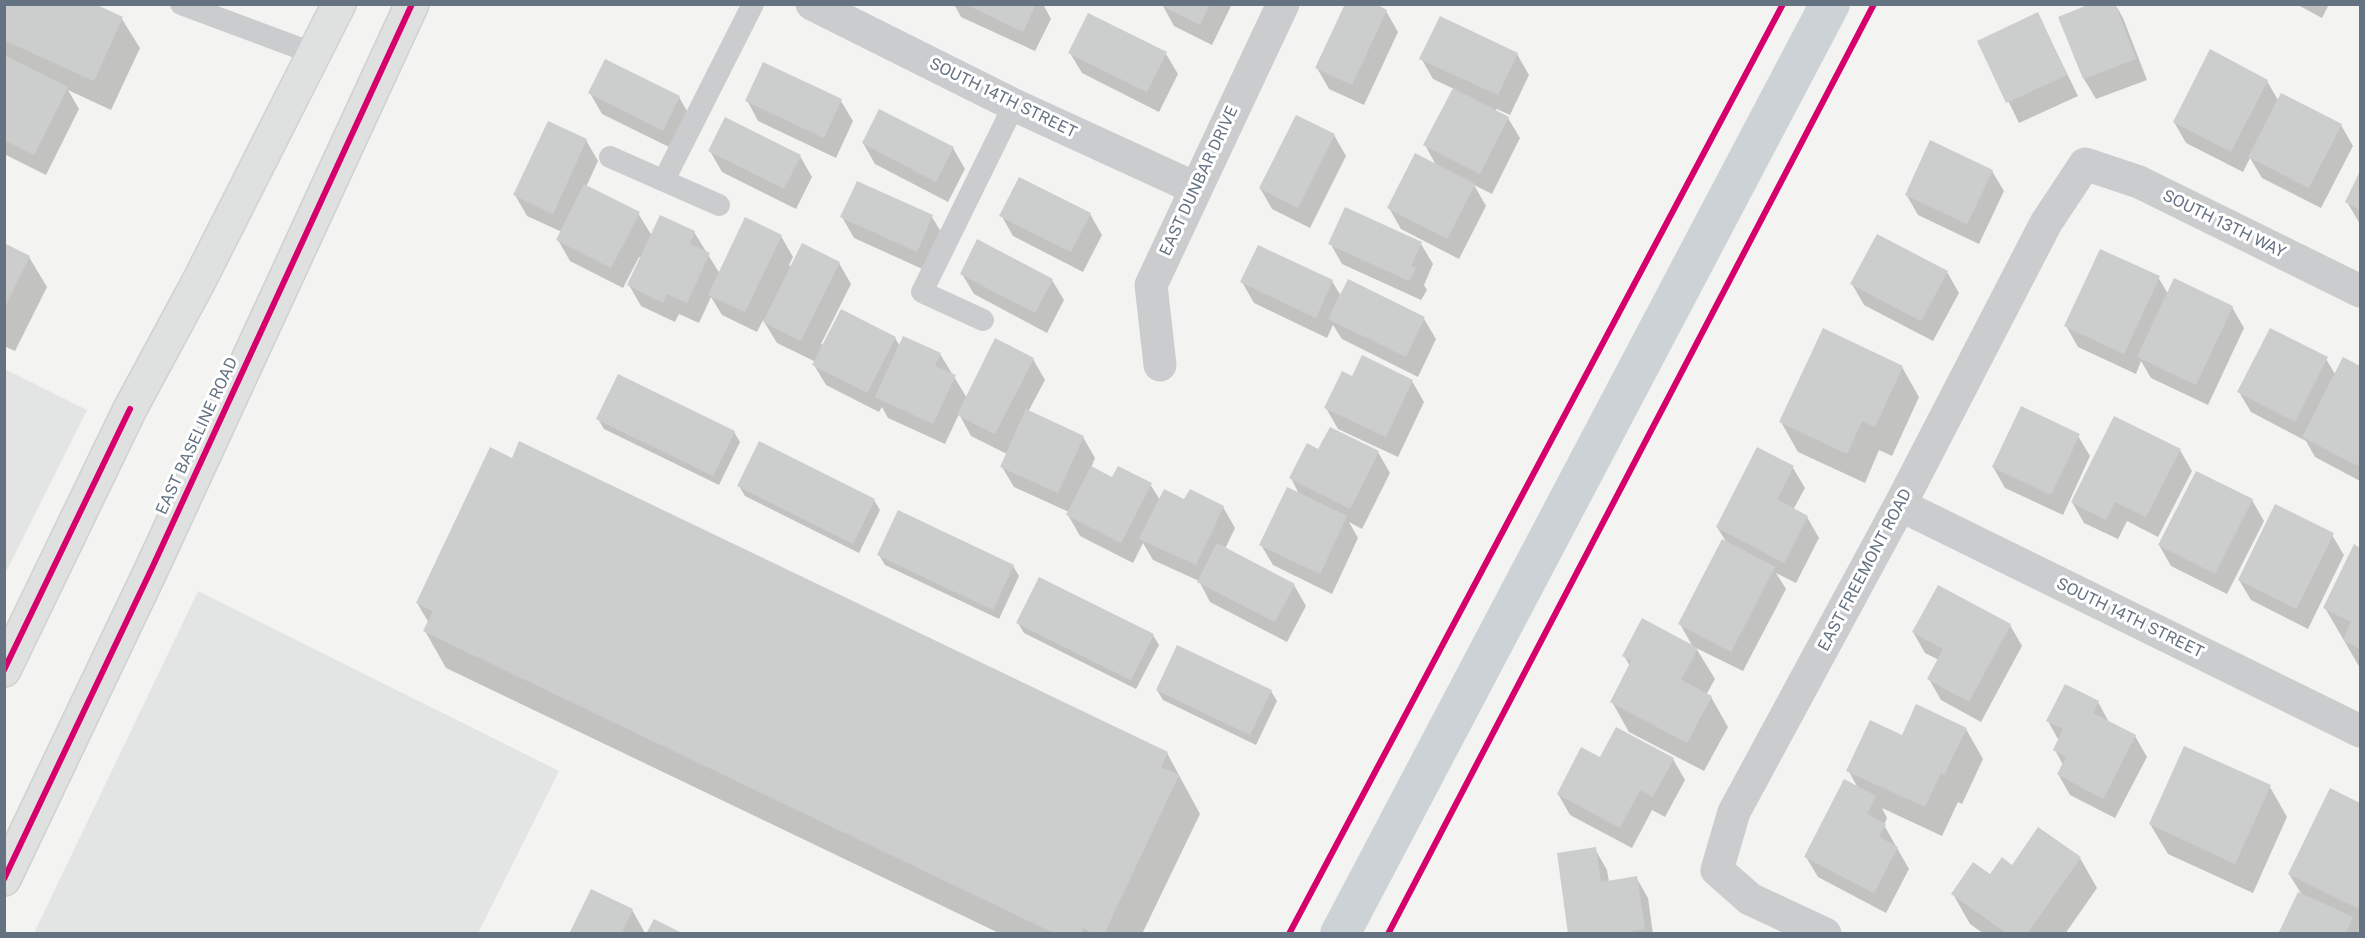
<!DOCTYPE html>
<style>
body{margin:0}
#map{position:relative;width:2365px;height:938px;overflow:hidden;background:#f3f4f2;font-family:"Public Sans",sans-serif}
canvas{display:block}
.frame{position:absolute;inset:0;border:6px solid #647282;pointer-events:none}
</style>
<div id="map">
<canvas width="2365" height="938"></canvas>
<div class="frame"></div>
</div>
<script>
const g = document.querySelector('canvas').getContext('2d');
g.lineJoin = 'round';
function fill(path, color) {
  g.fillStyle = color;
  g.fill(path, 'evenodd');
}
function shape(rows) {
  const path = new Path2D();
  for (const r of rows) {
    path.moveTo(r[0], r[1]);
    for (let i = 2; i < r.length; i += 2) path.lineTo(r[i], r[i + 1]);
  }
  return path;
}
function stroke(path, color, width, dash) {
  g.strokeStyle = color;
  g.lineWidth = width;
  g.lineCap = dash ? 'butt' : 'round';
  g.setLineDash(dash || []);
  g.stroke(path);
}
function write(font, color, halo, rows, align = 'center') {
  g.font = font + ' "Public Sans",sans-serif';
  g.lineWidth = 6;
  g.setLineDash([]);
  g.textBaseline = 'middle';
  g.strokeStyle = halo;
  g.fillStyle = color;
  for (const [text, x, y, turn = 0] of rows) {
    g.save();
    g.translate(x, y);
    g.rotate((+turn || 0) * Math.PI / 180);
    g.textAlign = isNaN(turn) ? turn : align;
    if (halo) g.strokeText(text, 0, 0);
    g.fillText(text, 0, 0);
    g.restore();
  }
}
const built = shape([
 [5,369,87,410,5,574],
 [198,591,559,771,478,933,34,933]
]);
const shadow = shape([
 [4,4,92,4,122,19,140,48,111,110,68,90,79,109,46,175,4,154],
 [954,4,1043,4,1051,19,1035,51,961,17],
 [1162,4,1232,4,1212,45,1174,26],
 [2094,4,2115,4,2123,18,2147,80,2096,99,2084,79,2060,18],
 [2296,4,2329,4,2322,18],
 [1386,11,1398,32,1364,105,1329,89,1317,68],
 [2038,14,2078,96,2019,123,1979,42],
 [1089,15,1166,54,1178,74,1159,112,1082,73,1070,53],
 [1517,54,1529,75,1510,115,1497,109,1495,111,1508,118,1520,138,1492,194,1474,185,1486,206,1459,259,1401,229,1389,208,1437,167,1425,145,1454,89,1433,79,1421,58],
 [2267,81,2278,100,2341,125,2353,146,2321,208,2262,178,2250,158,2243,172,2186,143,2174,122],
 [590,93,679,97,691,118,675,150,602,114],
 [747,100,841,101,853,121,836,158,758,121],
 [549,123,586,140,598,161,586,187,638,213,652,236,694,232,720,274,781,236,793,257,789,265,792,267,839,263,851,284,821,344,824,345,895,338,900,346,940,354,967,398,1033,359,1045,380,1028,412,1083,437,1095,458,1091,468,1113,479,1150,484,1160,500,1185,501,1223,507,1235,528,1225,549,1294,585,1306,606,1287,642,1210,602,1199,581,1153,560,1143,543,1133,563,1080,536,1068,515,1069,512,1014,487,1002,467,1007,454,971,436,959,414,945,444,888,418,882,407,879,412,826,385,814,365,816,362,777,343,763,320,757,332,722,315,711,297,699,323,679,314,675,322,641,306,629,285,641,258,639,257,623,288,570,261,558,240,562,232,527,216,515,195],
 [1334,135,1346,156,1310,228,1272,209,1260,188],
 [863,143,953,148,965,169,948,202,875,164],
 [710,151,800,156,812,177,796,209,722,172],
 [1992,171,2004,191,1979,244,1918,215,1906,194],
 [2360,175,2360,224,2347,202],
 [1090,214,1102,235,1083,272,1013,236,1001,215],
 [842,217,932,217,944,237,929,272,854,238],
 [1330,243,1421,244,1433,264,1424,285,1427,290,1421,300,1342,264],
 [4,245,29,257,47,287,15,351,4,346],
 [1947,272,1959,293,1933,341,1864,305,1852,284],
 [962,274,1052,280,1064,300,1047,333,974,294],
 [2158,277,2168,294,2232,307,2244,328,2208,405,2151,378,2141,361,2136,374,2078,347,2066,326],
 [1332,281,1341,296,1424,319,1436,339,1418,377,1342,339,1333,325,1327,338,1254,303,1242,282],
 [2326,359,2335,374,2343,359,2360,367,2360,481,2315,457,2306,441,2251,412,2239,392],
 [1902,367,1919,397,1892,456,1879,450,1865,483,1798,452,1781,422],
 [1353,378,1412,381,1424,402,1398,457,1338,429,1326,408],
 [598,419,734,432,740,442,719,485,604,429],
 [2078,436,2090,456,2063,515,2005,488,1993,467],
 [2180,450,2192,471,2158,537,2127,521,2118,539,2084,523,2072,502],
 [1319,451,1378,452,1390,473,1362,529,1349,522,1358,538,1332,594,1273,565,1261,545,1300,496,1291,478],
 [1793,468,1805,488,1793,510,1807,517,1819,538,1796,583,1776,573,1786,589,1743,671,1696,648,1715,679,1706,695,1711,697,1728,727,1704,771,1629,732,1612,702,1630,666,1624,656,1693,647,1680,624,1727,543,1717,527],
 [739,486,874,500,880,510,859,553,745,496],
 [2252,500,2264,521,2227,594,2171,566,2159,545],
 [2332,535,2344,555,2308,629,2251,600,2239,580],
 [2354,546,2360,549,2360,668,2325,608],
 [879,555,1013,566,1019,576,999,619,885,565],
 [417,603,1167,753,1200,814,1142,934,1001,934,446,668,425,631,429,623],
 [1018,623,1153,635,1159,645,1136,689,1024,633],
 [2010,625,2022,646,1981,722,1941,700,1929,679,1939,660,1925,653,1913,632],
 [1157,690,1271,691,1277,701,1256,745,1163,700],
 [2098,702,2110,724,2135,736,2147,757,2115,818,2070,795,2058,774,2063,765,2055,750,2059,741,2048,721],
 [1966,729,1983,759,1962,804,1958,802,1942,836,1882,808,1887,818,1884,825,1909,869,1886,913,1818,877,1806,857,1858,788,1848,770,1902,737],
 [1601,759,1673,759,1685,780,1665,817,1652,810,1632,848,1570,815,1558,794],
 [2270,787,2287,817,2253,893,2168,854,2150,824],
 [2331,790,2360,805,2360,930,2358,929,2360,934,2280,934,2302,895,2289,874],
 [1595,849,1607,870,1609,882,1636,877,1648,898,1653,934,1570,934],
 [2080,858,2097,888,2065,934,1984,934,1970,924,1953,894,2013,867],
 [632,910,644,931,643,934,571,934]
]);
const canal = shape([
 [1340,934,1830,4]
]);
const building = shape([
 [4,4,95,4,123,17,94,81,4,40],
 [965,4,1036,4,1023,32],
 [1159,4,1210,4,1200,25],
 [1345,4,1376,4,1387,10,1352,85,1315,68],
 [2090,4,2115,4,2136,59,2083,79,2058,17],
 [2038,12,2067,75,2006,103,1977,41],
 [1088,13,1167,52,1147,92,1068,53],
 [1440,16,1518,53,1498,95,1419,59],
 [2210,49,2268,80,2231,152,2173,122],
 [4,55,68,87,34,155,4,140],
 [605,59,680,96,663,131,588,93],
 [763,62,842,99,824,138,745,101],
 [1453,88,1509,117,1480,174,1423,145],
 [2281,93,2342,124,2309,188,2248,157],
 [879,109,954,147,936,182,862,143],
 [1296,115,1335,134,1298,208,1259,188],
 [725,117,801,155,784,189,708,151],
 [548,121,587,139,553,214,513,195],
 [1930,140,1993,170,1967,224,1905,195],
 [1415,153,1475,184,1447,239,1387,208],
 [2360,171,2360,210,2345,202],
 [1019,177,1091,213,1071,252,999,216],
 [857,181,933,215,917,252,840,217],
 [584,184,640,212,611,268,556,240],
 [1345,207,1422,242,1411,266,1416,268,1409,281,1328,244],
 [660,215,695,231,690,244,710,253,687,303,667,294,663,303,627,285],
 [745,217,782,235,745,312,708,295],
 [1877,234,1948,271,1921,321,1850,284],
 [977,239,1053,279,1035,313,960,274],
 [4,243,30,256,4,309],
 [802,243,840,262,801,341,763,322],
 [1258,245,1333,280,1316,318,1240,282],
 [2100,249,2160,276,2124,354,2064,326],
 [2174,278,2233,306,2196,385,2137,357],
 [1348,279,1425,317,1406,357,1328,319],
 [841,309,896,337,867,393,812,365],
 [1823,328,1903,366,1875,427,1862,421,1847,454,1779,422],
 [2270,328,2328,357,2295,422,2237,392],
 [903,336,941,353,935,366,956,375,933,424,875,397],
 [995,338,1034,358,995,434,957,415],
 [1362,355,1413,380,1386,437,1324,408,1342,371,1352,376],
 [2343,357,2360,366,2360,467,2302,437],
 [618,374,735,431,713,476,596,419],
 [2021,406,2080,434,2051,495,1992,467],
 [1026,409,1084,436,1058,493,1000,467],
 [2114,416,2181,449,2146,517,2115,502,2106,520,2071,502],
 [1330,427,1379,451,1350,509,1289,478,1307,443,1318,449],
 [519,441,1168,752,1161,767,1179,775,1104,934,1095,934,1083,928,1081,934,1056,934,423,631,433,611,416,603,490,447,512,458],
 [759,441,875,499,853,544,737,486],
 [1757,447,1794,466,1777,499,1808,516,1784,563,1716,527],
 [1091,466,1112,477,1118,466,1152,483,1121,543,1066,515],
 [2196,471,2253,499,2215,574,2158,545],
 [1287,487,1347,516,1320,574,1259,545],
 [1164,489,1184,499,1190,489,1224,506,1196,565,1139,539],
 [2275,504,2334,533,2296,609,2238,580],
 [898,510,1014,565,993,610,877,555],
 [1722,539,1775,567,1731,652,1678,624],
 [1217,543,1295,584,1275,622,1197,582],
 [2354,544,2360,548,2360,649,2343,640,2351,622,2323,608],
 [1039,577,1154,634,1131,680,1016,623],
 [1938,585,2011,624,1969,702,1927,679,1943,649,1912,632],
 [1642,618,1698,648,1681,680,1712,696,1687,743,1610,702,1631,661,1622,656],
 [1177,645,1272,690,1250,735,1156,690],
 [2065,684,2099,701,2093,713,2136,735,2103,799,2057,774,2066,757,2053,750,2063,729,2046,721],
 [1916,704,1967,728,1944,775,1941,773,1925,807,1846,771,1870,720,1902,735],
 [1616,727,1674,758,1653,797,1640,790,1620,828,1557,794,1581,747,1600,757],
 [2184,746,2271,785,2235,864,2149,824],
 [1844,779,1876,796,1867,814,1886,824,1879,837,1898,847,1874,893,1804,857],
 [2330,788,2360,803,2360,906,2359,909,2288,874],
 [2038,827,2081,857,2027,934,2008,934,1951,894,1973,862,1990,874,2002,857,2012,865],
 [1596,847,1601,882,1637,876,1645,929,1615,934,1568,934,1557,853],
 [591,889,633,909,621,934,569,934],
 [2298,892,2353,917,2345,934,2278,934],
 [654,919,684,934,646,934]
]);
const lane = shape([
 [181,4,315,54],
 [610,157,719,205],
 [664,180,753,4],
 [983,320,922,292,1014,105]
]);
const street = shape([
 [812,4,1014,105,1195,188],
 [1160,365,1151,285,1283,4],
 [1900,505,2360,731],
 [1825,934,1750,899,1717,870,1734,812,1900,505,2046,223,2085,164,2139,182,2360,291]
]);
const primary = shape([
 [4,670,130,409,199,281,339,4],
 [4,879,152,568,412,4]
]);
const cycleway = shape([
 [4,670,130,409],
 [4,879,152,568,412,4],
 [1289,934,1783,4],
 [1388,934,1874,4]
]);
const streetNames = [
 ["SOUTH 14TH STREET",1003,98,26],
 ["EAST DUNBAR DRIVE",1199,181,-65],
 ["SOUTH 13TH WAY",2224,224,26],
 ["EAST BASELINE ROAD",197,436,-65],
 ["EAST FREEMONT ROAD",1865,570,-62],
 ["SOUTH 14TH STREET",2130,618,26]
];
fill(built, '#e3e5e5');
fill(shadow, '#0003');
stroke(canal, '#ccd2d5', 40);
fill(building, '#cccece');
stroke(primary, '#cfd0d0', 36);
stroke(lane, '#cbcccd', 22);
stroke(street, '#cbcccd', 33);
stroke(primary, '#dfe0e0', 33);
stroke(cycleway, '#d6006c', 6);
write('16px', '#647282', '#fff', streetNames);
</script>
